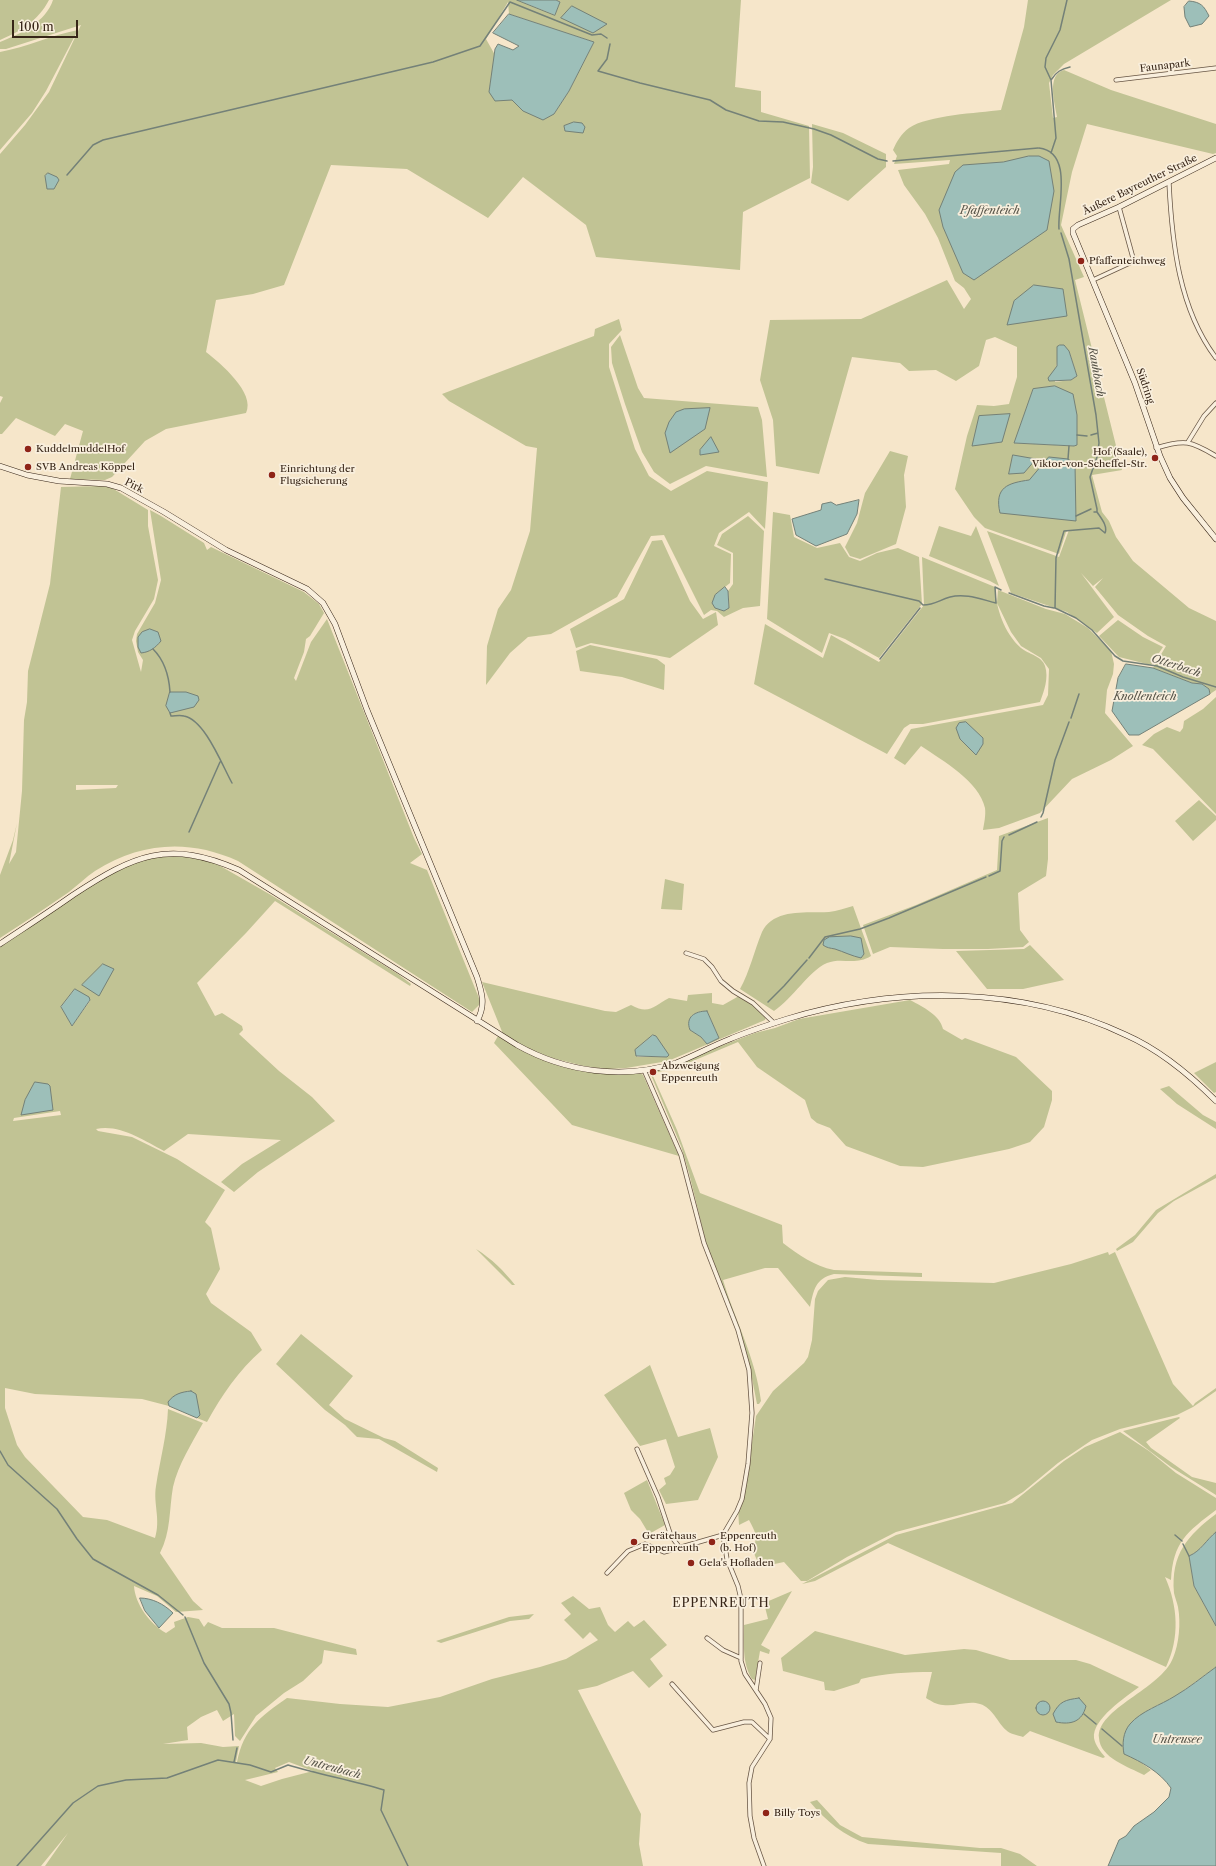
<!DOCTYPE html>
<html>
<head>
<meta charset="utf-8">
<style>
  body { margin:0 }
  #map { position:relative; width:1216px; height:1866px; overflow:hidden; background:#f6e6ca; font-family:"Libre Caslon Text",serif }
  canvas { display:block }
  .scale { position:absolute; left:12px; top:20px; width:66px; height:18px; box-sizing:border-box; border:2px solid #372517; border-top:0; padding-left:5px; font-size:12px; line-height:14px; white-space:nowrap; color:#372517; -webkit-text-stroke:3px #f9efdd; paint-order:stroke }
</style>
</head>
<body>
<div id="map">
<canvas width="1216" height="1866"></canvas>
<div class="scale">100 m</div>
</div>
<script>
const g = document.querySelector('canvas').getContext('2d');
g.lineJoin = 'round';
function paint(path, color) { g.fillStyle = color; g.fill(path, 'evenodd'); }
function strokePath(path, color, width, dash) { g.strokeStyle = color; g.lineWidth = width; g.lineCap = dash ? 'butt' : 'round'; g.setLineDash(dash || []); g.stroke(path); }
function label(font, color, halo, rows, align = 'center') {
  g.font = font + ' "Libre Caslon Text",serif'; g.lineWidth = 3.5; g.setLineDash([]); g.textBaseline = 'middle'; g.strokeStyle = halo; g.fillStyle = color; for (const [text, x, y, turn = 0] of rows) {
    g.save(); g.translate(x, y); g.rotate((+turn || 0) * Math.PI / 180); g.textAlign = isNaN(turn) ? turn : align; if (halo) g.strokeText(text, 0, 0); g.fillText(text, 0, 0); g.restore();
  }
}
paint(new Path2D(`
  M0 0H49C38 21 21 31 0 40Z
  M53 0H517L555 15 560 2 556 0H741L735 87 761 91V112L809 126 810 178 743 212 740 270 596 257 586 225 523 177 488 218 407 169 331 165 284 285 253 294 216 300 206 352C220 363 256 393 246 413L166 429 145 441 112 477 105 480 70 479 83 431 65 424 55 436 16 418 2 434H0V403L3 397 0 396V154L25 125 49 92 81 25 6 49H0V42C20 34 46 22 53 0ZM508 2 509 14 594 42 569 91 554 114 523 111 512 100 489 92 495 55 486 39Z
  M1028 0H1171L1064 64 1053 75 1049 83 1053 118 1057 117C1055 103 1046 75 1064 70L1111 90 1216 124V153L1213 154 1087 124 1072 172 1061 225 1084 277 1075 280 1122 470 1092 475 1102 512 1109 521 1116 537 1133 561 1189 608 1216 621V690L1210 694 1209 689 1202 684 1192 683 1153 668 1166 646 1148 636 1118 615 1095 587 1103 578 1093 586 1081 573 1114 617 1097 633 1067 612 1011 593 987 531 1059 557 1069 530 1066 532 1059 554 985 528 974 517 955 489 967 436 977 405 994 406 1009 404 1017 377V347L995 337 986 340 979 366 956 381 936 370 909 371 900 363 852 357 819 474 776 466 773 420 760 380 770 320 861 319 947 280 964 309 971 299 964 288 955 281 938 238 925 214 904 185 898 170 949 164 950 160 894 164 897 156 893 150C897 141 901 134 909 128 928 115 978 113 1001 110L1024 27ZM1069 351 1077 376 1071 380 1055 382C1055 373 1057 367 1057 359ZM1033 389 1077 415V445L1074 446 1015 443Z
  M78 30 46 91 32 113 0 150V52C27 47 52 35 78 30Z
  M812 124 843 133 886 154V167L848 201 811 183 813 167Z
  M619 319 622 330 609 344V367L635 449 649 476 671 491 707 471 768 482 765 529 749 512 719 533 714 546 731 554 730 583 715 595 729 608 728 591 733 584V553L717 545 722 534 748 516 764 531 760 606 743 608 724 617 717 611 711 610 704 615 664 535 651 536 617 597 551 634 528 637 510 653 486 685 487 646 498 609 511 590 530 531 537 448 526 446 449 401 442 394 594 336 595 329Z
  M620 335 638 388 644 398 758 407 762 420 767 477 706 466 670 484 654 472 642 452 625 404 612 363 611 347Z
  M890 451 908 456 904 475 906 507 896 544 860 559 850 556 845 547 857 523 865 493Z
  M103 486 112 488 148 510V526L158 580 154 599 135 631 132 640 141 672 143 660 138 652 136 641 137 634 155 603 161 580 150 510 161 516 204 543 207 550 211 547 304 592 319 604 324 613 310 636 306 639 304 652 294 678 296 681 311 642 327 619 414 838 422 854 410 863 427 870 481 1003 472 1012 238 861C189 839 141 842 95 871 86 877 78 885 69 892 46 908 23 923 0 938V875L13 840 17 823 9 864 16 852 22 791 24 720 27 702 28 671 50 584 61 487ZM118 785 116 788 76 790V785Z
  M773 512 790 515 794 537 817 548 840 543 849 557 860 561 877 553 898 548 919 557 922 604 879 658 845 639 829 633 822 653 767 619Z
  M939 526 971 536 976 526 999 586 990 581 929 556Z
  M662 540 690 601 703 619 716 612 718 625 670 658 591 643 576 648 570 629 624 599 652 541Z
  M922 557 995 587C996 608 1004 633 1021 648 1028 654 1042 656 1045 666 1049 678 1044 691 1040 702L923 724H910L904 728 887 754 754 684 765 624 823 658 831 635 879 662 924 605Z
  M998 590 1046 609 1065 614 1088 628 1111 651 1114 664 1113 674 1107 690 1105 713 1133 746 1111 760 1072 779 1040 813 999 828 983 830C984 824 986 815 985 808 979 781 943 761 921 746L905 765 894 758 911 729 1043 705 1048 695 1049 669 1041 658 1021 646 1011 632 997 603Z
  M1118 620 1143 637 1163 647 1151 665 1119 657 1099 636Z
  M590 645 657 659 665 665 664 690 622 677 580 671 576 651Z
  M1216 697V814L1153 749 1142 745 1154 734 1167 727 1180 732 1183 728 1184 721 1203 709Z
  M1199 800 1216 816V820L1193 841 1175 821Z
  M1048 818V859L1046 876 1018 893 1020 930 1029 942 1023 947 988 949H943L890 947 873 954 863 925 916 905 997 870 999 836Z
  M174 855 209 861 215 863 271 895 398 974 411 984 410 986 275 901 246 933 197 983 215 1016 222 1013 242 1026 243 1030 239 1034 279 1071 312 1097 335 1121 258 1172 234 1192 221 1182 242 1164 281 1140 188 1134 164 1151C143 1140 120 1124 96 1129L98 1131 132 1137 177 1159 225 1190 205 1222 211 1228 220 1269 206 1294 211 1303 251 1332 262 1350C238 1371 222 1395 207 1422L197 1418 200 1415 168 1402 169 1406 142 1399 35 1394 5 1388V1408L17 1445 25 1457 83 1517 107 1520 155 1538C161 1519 153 1504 156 1486 160 1460 167 1435 168 1409L203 1423C192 1443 178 1465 173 1487 169 1510 171 1532 160 1553L193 1601 203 1610 176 1612 157 1596 134 1586C135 1604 150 1624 166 1633L175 1627 174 1622 188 1617 199 1619 204 1627 208 1622 222 1628H274L356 1649 357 1655 324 1650 322 1663 303 1681 284 1693 256 1716 240 1741 235 1736 234 1714 223 1721 217 1710 201 1717 187 1727 188 1740 163 1744 201 1743 223 1747 239 1746 236 1762H237C244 1728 260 1717 287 1698L340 1704 388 1707 440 1697 492 1679 540 1667 566 1659 598 1640 590 1632 583 1639 564 1620 571 1614 561 1603 573 1596 589 1609 600 1607 608 1625 615 1632 628 1621 634 1627 644 1620 667 1645 650 1659 663 1676 649 1688 633 1671 597 1686 578 1690 641 1814 639 1844 643 1866H45L68 1833 41 1866H0V947L107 875 144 859ZM75 989 90 1001 72 1026 61 1007ZM60 1111 61 1115 13 1121 14 1118ZM289 1762 313 1771 282 1779 261 1786 245 1780 278 1772 275 1768Z
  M665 879 684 884 682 910 661 909Z
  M853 906 871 956C855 966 842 957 827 963 810 970 792 999 774 1011L740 989C750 971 754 951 762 932 773 908 807 913 829 912 837 911 845 908 853 906Z
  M1030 945 1064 980 1023 989H987L956 951 1024 949Z
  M482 982 605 1011 616 1012 631 1005C649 1015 654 1006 669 998L687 1001 688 995 712 993V1003L723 1005 739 996 756 1007 766 1017 765 1020 668 1061 626 1068 607 1069 584 1066 552 1058 524 1047 503 1034ZM707 1011 719 1038 707 1044 701 1037 690 1030C687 1017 694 1011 707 1011ZM653 1035 656 1036 667 1057H637L639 1047Z
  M910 1000C923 1007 940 1015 943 1029L962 1040 965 1038 1016 1057 1052 1091V1100L1044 1127 1030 1142 1009 1149 923 1167 900 1166 846 1146 830 1128 817 1123 811 1118 805 1100 757 1067 738 1042 681 1066 655 1073 653 1076 677 1130 700 1193 782 1225 783 1243C799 1255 814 1266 834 1270L922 1273V1277L834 1274C815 1279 814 1289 810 1307L778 1268H765L723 1280C735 1320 756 1359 761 1401L759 1404H757L748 1358 739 1329 709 1255 689 1173 681 1146 651 1075 658 1070 755 1033 775 1028 799 1019Z
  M498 1036C545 1066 583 1077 640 1073L643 1075 679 1156 572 1125 494 1043Z
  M1216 1062V1092L1214 1093 1194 1073Z
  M1169 1086 1203 1115 1216 1122V1129L1177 1104 1160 1089Z
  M1216 1174V1178L1174 1201 1158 1213 1133 1242 1117 1251 1116 1249 1135 1235 1156 1210Z
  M476 1249C492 1259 504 1271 515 1285H512Z
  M1108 1252 1109 1255 1115 1252 1173 1384 1193 1406 1195 1403 1216 1388V1391L1193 1407 1177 1415 1120 1429 1092 1440 1058 1463 1023 1492 1005 1503 896 1532 847 1557 807 1581H801L784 1562 760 1567 752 1549C759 1538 755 1531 749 1520L739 1525 738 1508 746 1483 756 1416 773 1391 804 1363 808 1357 812 1340 815 1299 818 1291 828 1280 845 1277 878 1280 994 1283 1071 1264Z
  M301 1334 353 1376 329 1405 345 1419 384 1438 395 1441 438 1468 437 1472 379 1439 357 1437 345 1425 325 1410 276 1364Z
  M650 1365 678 1437 710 1428 718 1457 698 1500 666 1504 659 1490 666 1484 664 1478 670 1475 675 1467 666 1439 640 1446 604 1395Z
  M1179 1417 1180 1418 1146 1442 1151 1448 1192 1477 1216 1483V1495L1171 1467 1123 1431Z
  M1120 1432 1149 1451 1176 1473 1216 1498V1510C1187 1532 1173 1542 1171 1580L1165 1577C1178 1606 1180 1638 1166 1667L888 1543 815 1581 802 1584 896 1535 1012 1503 1064 1461 1085 1447Z
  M647 1480 665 1525 649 1534 640 1519 631 1510 624 1493Z
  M1216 1514V1532C1206 1540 1201 1551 1189 1556L1194 1586 1216 1626V1667L1175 1697 1148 1710 1124 1753 1139 1761 1151 1770 1144 1775C1129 1767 1100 1758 1099 1738 1096 1709 1161 1689 1173 1658 1179 1644 1181 1623 1178 1607 1177 1602 1175 1598 1174 1593 1171 1554 1187 1536 1216 1514Z
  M792 1591 761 1645 770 1650 769 1654 760 1651 755 1680 752 1679C742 1663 744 1643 744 1625L768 1619 764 1603Z
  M534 1614 529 1619 510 1621 441 1643 436 1641 509 1617Z
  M815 1631 905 1655 964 1649 976 1650 1010 1660H1076L1090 1664 1139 1687C1126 1697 1092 1719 1094 1738 1095 1745 1101 1752 1105 1757L1103 1758 1030 1731 1023 1737C1018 1735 1009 1734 1006 1730 997 1722 993 1708 980 1704 968 1700 955 1707 943 1705 937 1705 931 1701 926 1698L932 1672C908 1672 885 1673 861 1679L859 1683 834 1691 825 1690 824 1682 783 1671 781 1658Z
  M817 1800 840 1825 862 1837 980 1848H1001L1020 1854 1037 1866H1001V1853L868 1844C844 1836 826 1821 810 1802Z`), '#c1c394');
const water = new Path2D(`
  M517 0H556L560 2 555 15Z
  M1189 1C1201 2 1204 6 1209 16L1202 24 1190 27 1185 17 1184 7Z
  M572 6 607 24 593 33 561 18Z
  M509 14 594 42 569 91 554 114 543 120 523 111 512 100 495 101 489 92 495 49 498 44 513 50 519 46 493 33Z
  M574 122 582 123 585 127 583 133 565 131 564 126Z
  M1029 156H1039L1049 161 1054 191 1047 230 974 280 963 273 943 227 939 210 955 172 963 165 1003 162Z
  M48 173 57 177 59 180 54 189H47L45 176Z
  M1034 285 1063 289 1067 316 1007 325 1014 301Z
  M1060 345H1064L1069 351 1077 376 1071 380 1049 381 1048 378 1057 366V347Z
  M1055 386 1073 394 1077 415V445L1074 446 1014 443 1033 389Z
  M710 408 705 429 670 453 665 433 669 422 676 412 684 409Z
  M1010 414 1002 442 972 446 979 416Z
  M711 437 719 452 700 455V450Z
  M1013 455 1036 459 1024 473 1009 474Z
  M1049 457 1068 459 1075 464 1076 521 1000 513C994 487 1008 483 1029 480Z
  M859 500 857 514 847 534 816 546 796 535 792 519 821 510 822 504 831 502 836 505Z
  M725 587 728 591 729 608 724 611 715 608 712 603 715 595Z
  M150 629 158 632 161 641C155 648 150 652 141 653L138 647V637L142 632Z
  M1126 664 1153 668 1192 683 1202 684 1209 689 1210 694 1139 735H1129L1112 711 1118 678Z
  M170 692H186L198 696 199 700 194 707 170 713 166 706Z
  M966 722 983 738V744L976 755 960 739 956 728 959 723Z
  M851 936 861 938 864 954 861 958C852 956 844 952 835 949 830 948 827 948 823 945L824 940 829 937Z
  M103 964 114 969 99 996 82 985Z
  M75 989 89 997 90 1000 72 1026 61 1007Z
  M707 1011 719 1038 707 1044 701 1037 690 1030C685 1017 695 1011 707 1011Z
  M653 1035 656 1036 669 1055 667 1057 636 1056 635 1050Z
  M35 1082 48 1084 50 1086 53 1110 21 1115 25 1100Z
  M191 1391 196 1394 200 1415 197 1418 169 1406 168 1402C174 1394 181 1392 191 1391Z
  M1216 1532V1626L1194 1586 1189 1556C1201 1551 1206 1540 1216 1532Z
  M140 1598C152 1598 164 1604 173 1613L159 1628 145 1611Z
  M1216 1667V1866H1108L1119 1840 1126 1836 1134 1826 1154 1812 1169 1797 1171 1788C1160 1772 1142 1762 1124 1754 1122 1744 1123 1732 1130 1724 1141 1711 1161 1705 1175 1696 1189 1688 1202 1677 1216 1667Z
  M1079 1698 1086 1706C1082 1722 1071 1725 1056 1722L1053 1714C1060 1701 1065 1700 1079 1698Z
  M1036 1708a7 7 0 1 1 14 0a7 7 0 1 1-14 0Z`);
paint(water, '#9dbfb9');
strokePath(water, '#748178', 1);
strokePath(new Path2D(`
  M610 44 607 59 598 71 640 83 710 100 726 110 759 121 783 122 814 129 831 135 878 159 887 161
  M1051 80C1056 72 1061 69 1070 67
  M1039 148C1074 152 1057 207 1059 229
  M1051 153 1056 138 1051 80 1045 67 1046 58 1060 30 1067 0
  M893 161 1038 148
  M67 175 93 145 103 140 433 62 480 46 510 2 592 35 601 34 607 38
  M1061 233 1069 259 1096 415 1099 443 1097 457 1090 477 1097 509V512H1094
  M1077 435 1087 436
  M1091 435 1098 433
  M1068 459 1069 446
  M1097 512C1101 518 1108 526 1105 533L1099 528 1064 531 1056 558 1055 608 1076 618 1092 630 1115 656 1123 661 1157 666 1183 677 1216 687
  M1076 516 1091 509
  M825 579 919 601 923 605C935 605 939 600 950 597 965 593 980 599 996 603L995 587 1001 590
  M1009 593 1044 606 1054 608
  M153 649C164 660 169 676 170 692
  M880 659 920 608
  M170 713 171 716C175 716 180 715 184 716 205 720 222 765 232 783
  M1071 718 1079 694
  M1041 817 1043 813 1055 760 1069 722
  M189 832 220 762
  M1009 835 1037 822
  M989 876 1000 871 1002 841 1004 837
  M809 958 825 937 860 929 889 918 986 877
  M768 1002 784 986 807 960
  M0 1451 8 1465 57 1509 77 1539 93 1559 158 1595 183 1615
  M1175 1535 1182 1541
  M1183 1544 1189 1556
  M185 1617 204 1663 229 1704 231 1713 233 1740
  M1084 1714 1096 1724
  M1102 1729 1122 1746
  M234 1762 237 1748
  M17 1866 73 1803 98 1786 126 1780 167 1778 218 1760 250 1765 271 1772 288 1765C321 1775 352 1780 384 1790L381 1810 408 1866`), '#748178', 1.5);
const street = new Path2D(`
  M1116 80 1216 68
  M1169 183C1172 243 1179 309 1216 358
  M1093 280 1132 262 1133 258 1119 207
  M1188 442 1204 416 1216 403
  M1156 448C1185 439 1191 441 1216 456
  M686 953 704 959 712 967 721 981 733 991 753 1003 774 1023
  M644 1070 681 1155 704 1243 738 1330 749 1370 752 1413 748 1464 742 1499 737 1511 723 1535 727 1559 738 1586 741 1599V1661L745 1674 765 1704 771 1718 770 1739 752 1767 749 1783 750 1816 754 1838 764 1866
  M637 1449 658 1497 671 1536 680 1548
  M607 1573 628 1551 645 1544 664 1552 723 1535
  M707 1638 723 1650 741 1658
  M672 1684 713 1730 744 1722H752L770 1739
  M756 1690 760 1663`);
const secondary = new Path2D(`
  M1216 158 1119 207 1078 225 1073 229V233L1135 383 1160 456 1170 478 1183 498 1216 539
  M0 466 27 475 59 481 107 484 121 488 164 512 226 550 307 589 323 603 335 624 367 710 477 977C482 993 486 1005 477 1021
  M0 944C24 928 49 912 73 895 134 855 168 839 239 870L517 1045C565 1072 623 1080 676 1063 694 1056 712 1046 730 1039 749 1031 768 1025 787 1019 897 986 1021 985 1126 1035 1160 1050 1190 1075 1216 1101`);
strokePath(street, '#675544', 5);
strokePath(secondary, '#372517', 6);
strokePath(street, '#f9efdd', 3.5);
strokePath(secondary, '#f9efdd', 5);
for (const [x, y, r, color] of [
  [1081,261,4,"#8f2418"],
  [28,449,4,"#8f2418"],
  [1155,458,4,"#8f2418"],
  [28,467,4,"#8f2418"],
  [272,475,4,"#8f2418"],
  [653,1072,4,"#8f2418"],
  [634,1542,4,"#8f2418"],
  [712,1542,4,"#8f2418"],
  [691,1563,4,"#8f2418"],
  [766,1813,4,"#8f2418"]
]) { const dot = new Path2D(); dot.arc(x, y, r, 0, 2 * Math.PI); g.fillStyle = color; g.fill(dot); strokePath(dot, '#f9efdd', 1.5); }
label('10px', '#372517', '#f9efdd', [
  ["Faunapark",1165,66,-7],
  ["Äußere Bayreuther Straße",1140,185,-26],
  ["Südring",1145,386,71],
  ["Pirk",134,486,27]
]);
label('10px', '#372517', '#f9efdd', [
  ["Pfaffenteichweg",1089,261],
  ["KuddelmuddelHof",36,449],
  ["Hof (Saale),",1147,452,"right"],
  ["Viktor-von-Scheffel-Str.",1147,464,"right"],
  ["SVB Andreas Köppel",36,467],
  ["Einrichtung der",280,469],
  ["Flugsicherung",280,481],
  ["Abzweigung",661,1066],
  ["Eppenreuth",661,1078],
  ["Gerätehaus",642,1536],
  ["Eppenreuth",642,1548],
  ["Eppenreuth",720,1536],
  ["(b. Hof)",720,1548],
  ["Gela's Hofladen",699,1563],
  ["Billy Toys",774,1813]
], 'left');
label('italic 11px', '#565348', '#f9efdd', [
  ["Pfaffenteich",990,211],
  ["Rauhbach",1096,372,80],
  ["Otterbach",1176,666,18],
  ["Knollenteich",1145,697],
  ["Untreusee",1177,1740],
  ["Untreubach",332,1768,15]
]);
g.letterSpacing = '1px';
label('12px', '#372517', '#f9efdd', [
  ["EPPENREUTH",721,1604]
]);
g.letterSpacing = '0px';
</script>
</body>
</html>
